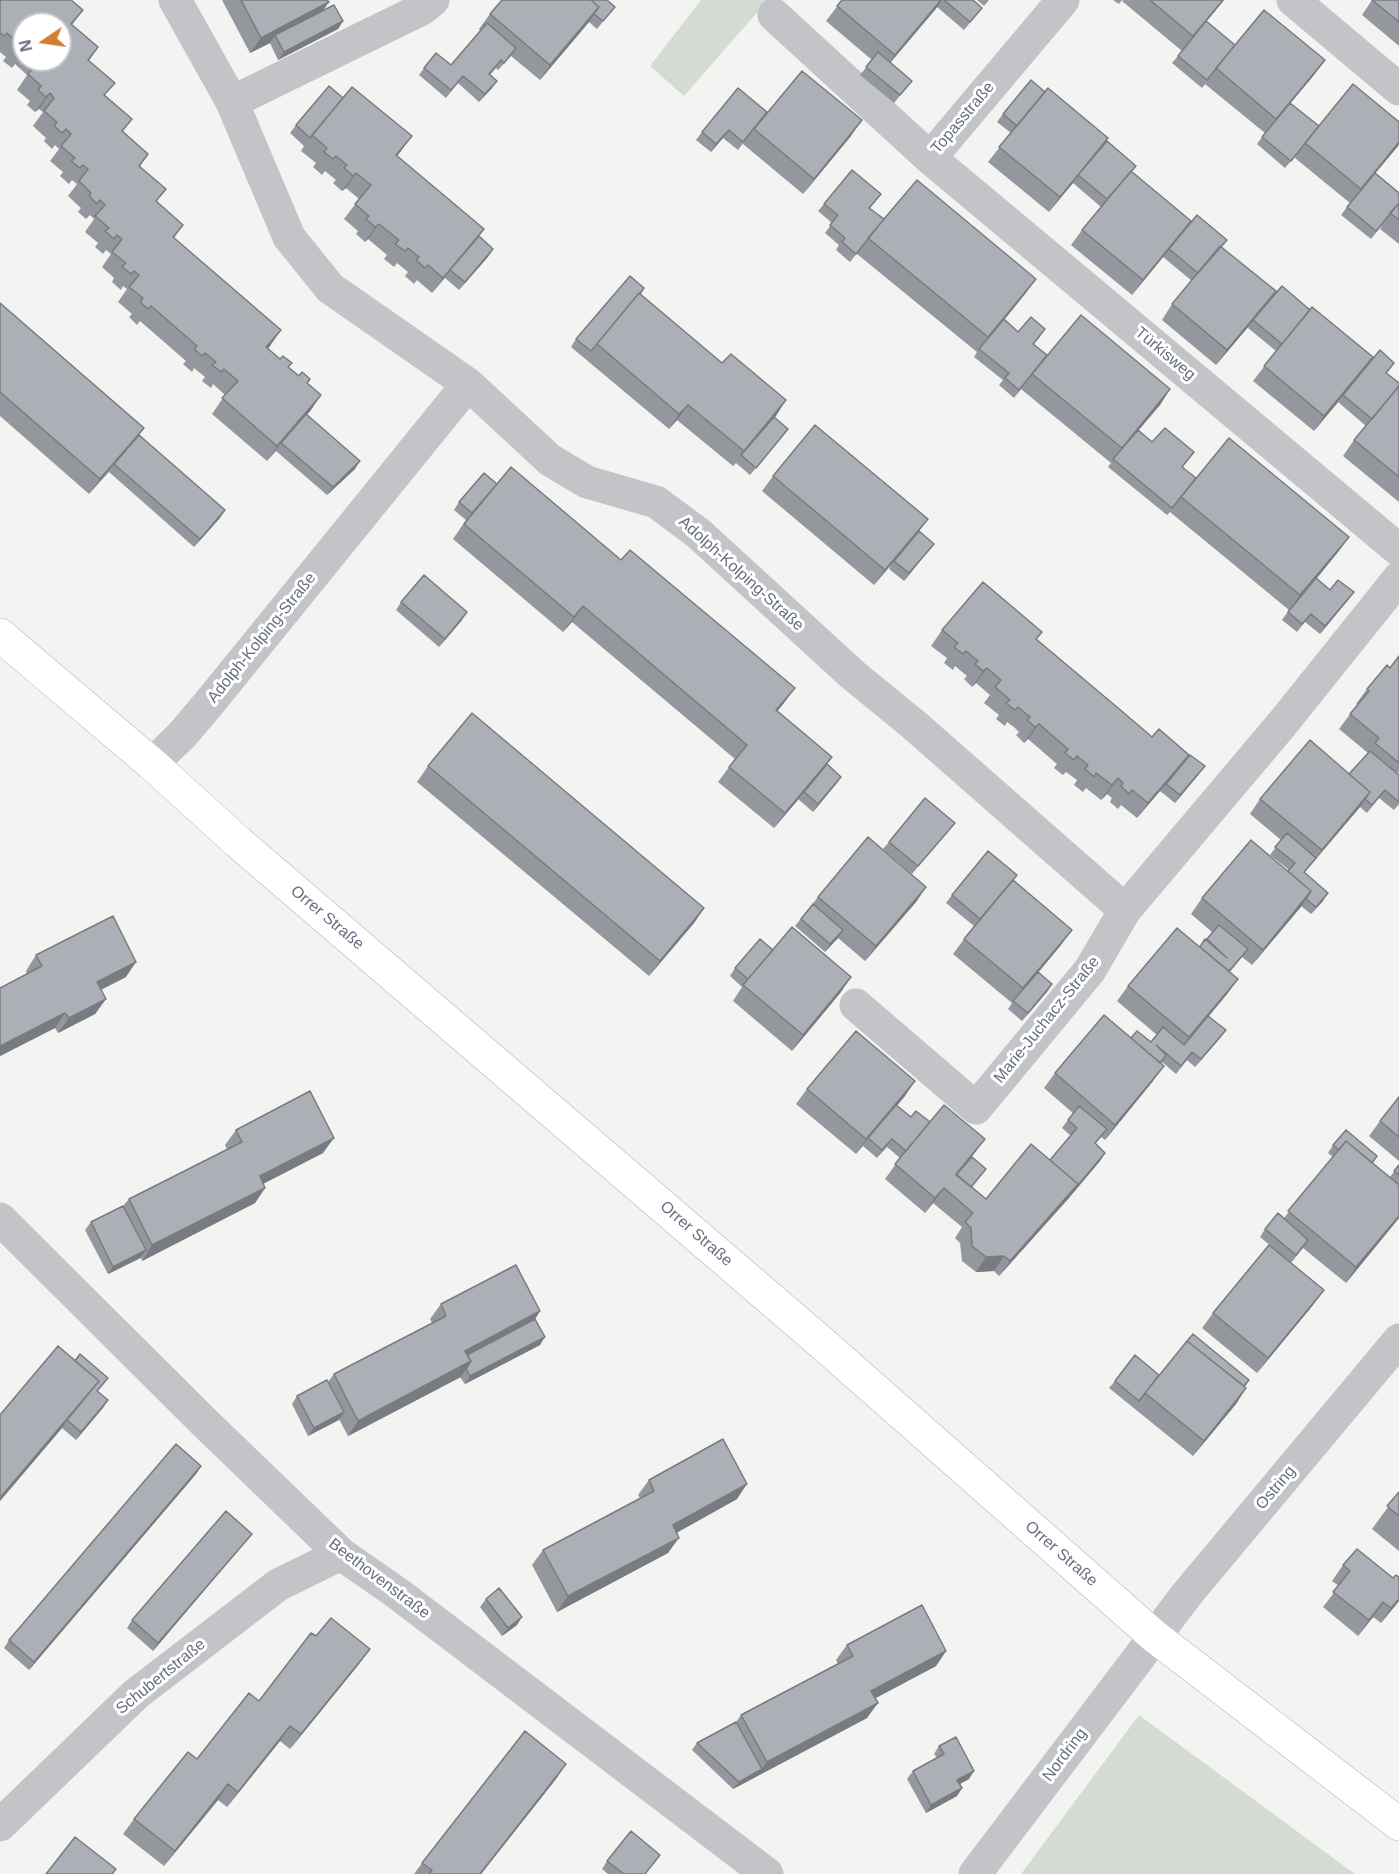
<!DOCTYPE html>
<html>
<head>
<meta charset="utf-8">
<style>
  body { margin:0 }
  #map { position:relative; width:1399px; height:1874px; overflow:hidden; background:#f3f4f1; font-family:Helvetica,sans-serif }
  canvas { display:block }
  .north { position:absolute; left:12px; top:12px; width:60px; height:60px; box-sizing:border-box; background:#fff; border:2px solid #c2c5cc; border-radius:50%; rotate:257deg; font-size:16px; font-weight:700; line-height:24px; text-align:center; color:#666e7f }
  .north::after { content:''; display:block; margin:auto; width:21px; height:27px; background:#d27e33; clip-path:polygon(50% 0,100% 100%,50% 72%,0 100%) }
</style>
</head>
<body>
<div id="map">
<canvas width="1399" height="1874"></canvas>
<div class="north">N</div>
</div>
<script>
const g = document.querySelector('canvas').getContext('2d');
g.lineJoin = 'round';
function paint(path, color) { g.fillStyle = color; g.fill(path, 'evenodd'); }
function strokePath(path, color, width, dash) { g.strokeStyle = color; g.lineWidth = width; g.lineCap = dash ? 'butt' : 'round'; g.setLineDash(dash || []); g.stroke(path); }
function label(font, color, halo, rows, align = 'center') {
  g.font = font + ' Helvetica,sans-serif'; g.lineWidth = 6; g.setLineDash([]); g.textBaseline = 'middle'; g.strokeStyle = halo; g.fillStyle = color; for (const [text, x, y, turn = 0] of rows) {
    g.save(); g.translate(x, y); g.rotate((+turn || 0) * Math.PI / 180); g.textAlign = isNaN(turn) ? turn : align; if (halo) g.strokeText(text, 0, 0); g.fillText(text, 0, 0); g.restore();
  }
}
paint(new Path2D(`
  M701 0H768L684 96 650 66Z
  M1139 1715 1355 1874H1021Z`), '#d4dbd2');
const secondary = new Path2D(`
  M0 635 152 764 238 842 823 1344 1154 1636 1399 1824`);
strokePath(secondary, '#b4b7bc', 34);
strokePath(new Path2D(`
  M175 0 232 102 289 237 330 288 468 384 550 460 587 482 656 502 698 533 853 675 913 724 1125 910
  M1293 0 1399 89
  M774 15 930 158 1399 550
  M232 102 422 9 433 0
  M930 158 1063 0
  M152 764 182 735 210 702 468 384
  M856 1005 976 1108 1090 970 1125 910 1282 724 1399 578
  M0 1219 205 1423 341 1554 397 1593 767 1874
  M0 1825 136 1694 278 1585 341 1554
  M975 1874 1187 1594 1399 1340`), '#c2c4c8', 33);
strokePath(secondary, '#fff', 33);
paint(new Path2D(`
  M0 0 83 10 72 25 98 47 89 61 106 96 132 119 123 131 148 154 140 166 157 202 183 225 174 238 270 346 268 349 321 395 307 415 355 469 327 495 276 451 277 450 267 461 212 414 225 395 213 384 211 388 202 381 205 377 194 368 192 372 183 364 186 361 140 321 137 325 129 317 132 314 118 302 127 289 123 286 121 290 112 282 114 278 102 267 111 254 106 250 103 254 95 247 98 243 85 232 94 219 90 215 86 219 78 212 81 208 68 196 77 184 72 180 69 184 60 176 63 172 50 161 59 149 55 145 52 149 44 141 46 138 33 126 43 112 39 109 35 112 27 105 30 101 17 90 27 75 15 64 12 68 3 61 6 57 0 52ZM24 24 60 60H24Z
  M222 0H327L323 11 343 21 338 29 278 60 270 43 250 53Z
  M842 0H973L982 8 964 30 937 7 890 63 912 81 894 103 860 75 872 60 826 21Z
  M977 0H989L984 6Z
  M1113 0H1122L1119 4Z
  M1123 0H1224L1206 22 1235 45 1314 75 1290 103 1319 126 1399 122V145L1375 173 1399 193V244L1380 229 1383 224 1371 239 1341 215 1350 203 1295 158 1297 154 1285 168 1257 144 1265 133 1205 84 1206 83 1202 88 1172 63 1182 51 1122 1Z
  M1372 0H1399V46L1362 15Z
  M615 7 597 29 589 22 540 80 511 56 498 70 496 68 490 75 492 88 479 102 458 83 446 98 419 75 424 68 451 65 481 31 479 29 490 14Z
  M1045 92 1108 138 1099 150 1132 172 1183 232 1222 247 1269 302 1366 367 1387 373 1399 383V502L1343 456 1354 440 1366 426 1338 402 1341 399 1314 431 1253 381 1276 351 1248 328 1249 326 1216 365 1162 320 1172 304 1192 281 1163 257 1164 256 1132 295 1071 245 1082 230 1101 207 1073 183 1074 182 1049 212 988 162 1011 133 997 122 1003 114Z
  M767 112 851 136 803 194 743 144 745 141 738 150 723 138 711 152 696 140 702 132Z
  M296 125 401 151 397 156 479 236 493 249 459 290 445 278 432 293 417 280 414 284 405 276 408 272 397 263 394 267 384 259 387 255 368 239 365 242 356 234 358 231 344 219 359 199 346 188 342 191 333 183 336 180 325 171 322 175 313 167 316 163 301 151 304 146 290 133Z
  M876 201 870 208 884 219 1036 279 1025 294 1004 320 1018 332 1040 337 1034 344 1047 355 1170 389 1160 405 1138 430 1196 478 1349 537 1338 552 1317 578 1330 590 1348 600 1320 634 1305 622 1297 632 1282 620 1289 610 1170 512 1167 515 1108 467 1111 463 1021 389 1023 387 1014 398 999 385 1003 380 974 357 977 352 857 254 858 252 850 262 836 250 839 245 825 233 832 223 818 211 824 204Z
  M640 294 774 417 783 436 750 475 736 463 733 466 677 420 669 429 571 347 576 339Z
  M0 303 139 435 220 518 194 547 109 472 89 494 0 416Z
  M773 476 918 533 928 551 904 581 889 569 891 565 874 585 762 491Z
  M497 484 784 703 777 711 832 757 827 764 836 784 813 812 798 799H799L774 828 718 782 735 759 572 622 563 632 453 539 466 520 454 510 459 502Z
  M401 602 462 620 439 647 396 610Z
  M942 630 1042 632 1036 640 1181 766 1199 774 1175 803 1160 791 1163 787 1137 818 1121 805 1118 809 1110 802 1112 798 1107 794 1101 800 1086 788 1083 792 1074 785 1077 780 1066 772 1063 775 1054 768 1057 764 1028 739 1024 743 1016 735 1019 732 1014 727 1007 722 1005 726 996 719 999 715 984 703 990 695 976 683 972 687 964 679 967 676 955 666 953 670 944 663 947 658 931 646Z
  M1399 656V772L1397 773 1399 775V804L1394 810 1379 798 1367 813 1360 807 1304 873 1323 901 1311 914 1301 906 1252 965 1242 957 1230 972 1238 979 1227 994 1209 1016 1220 1038 1195 1067 1187 1060 1176 1074 1162 1062 1153 1081 1105 1140 1101 1137 1095 1144 1105 1153 1100 1161 1068 1199 999 1276 994 1271 976 1272 962 1261 960 1243 955 1238 962 1227 933 1203 925 1213 885 1179 900 1158 887 1147 877 1158 863 1146 856 1154 796 1104 807 1089 905 1096 897 1105 911 1117 972 1157 980 1177 972 1187 986 1199 1050 1160 1071 1136 1062 1128 1073 1113 1044 1088 1055 1073 1131 1038 1151 1042 1157 1035 1117 1001 1128 986 1200 947 1212 932 1191 914 1202 898 1289 870 1270 855 1281 840 1250 814 1260 799 1349 774 1368 753 1339 729 1357 705 1356 704 1367 689 1390 668Z
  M428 766 704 908 694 923 649 976 417 782Z
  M949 830 912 874 883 849 889 842Z
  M1017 875 1013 881 1061 945 1038 973 1052 984 1022 1021 1008 1009 1012 1003 953 954 974 926 946 903 952 895Z
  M926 887 916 902 865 961 838 938 825 952 795 926 818 897Z
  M773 950 841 992 792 1051 733 1001 742 987 730 976 735 968Z
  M36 955 126 977 101 990 106 999 95 1014 58 1033 55 1028 0 1056V988L27 974 26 971Z
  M1399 1097V1161L1369 1136 1380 1121Z
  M236 1130 323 1153 263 1184 265 1188 255 1203 142 1261 141 1258 108 1274 85 1230 91 1222 123 1206 129 1199 227 1149 225 1145Z
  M1333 1145 1377 1156 1372 1163 1390 1177 1399 1165V1218L1346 1283 1303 1248 1291 1263 1260 1237 1265 1229 1284 1218 1333 1157 1328 1153Z
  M1324 1290 1313 1305 1257 1373 1202 1328 1213 1313Z
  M441 1304 540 1311 535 1319 540 1345 465 1384 460 1377 348 1436 339 1419 308 1436 292 1404 297 1396 328 1382 334 1374 432 1323 430 1319Z
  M1159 1375 1249 1380 1245 1387 1246 1388 1236 1404 1193 1456 1109 1388 1115 1381Z
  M102 1385 97 1392 108 1400 76 1440 62 1428 0 1501V1415Z
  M201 1466 196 1474 29 1670 4 1648 9 1640Z
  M649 1480 737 1499 676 1533 668 1553 557 1612 532 1565 543 1550 640 1498 638 1495Z
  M1399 1492V1551L1372 1529Z
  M246 1541 153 1651 127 1628 132 1620Z
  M1343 1565 1399 1601 1381 1623 1373 1617 1358 1636 1323 1607 1339 1586 1332 1581Z
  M486 1599 517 1625 502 1636 480 1607Z
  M847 1645 946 1651 936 1666 875 1698 867 1718 733 1789 692 1750 697 1743 736 1722 741 1715 838 1664 836 1660Z
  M359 1664 290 1749 280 1741 227 1807 218 1800 164 1866 123 1834 134 1819 259 1701Z
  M939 1746 969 1779 960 1784 962 1788 957 1796 926 1813 907 1779 913 1771 937 1758 934 1754Z
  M556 1779 481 1874H414L422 1863Z
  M660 1855 645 1874H608L602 1869 607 1861Z`), '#94979d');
paint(new Path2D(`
  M941 0H942L935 10 884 70 895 55Z
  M1223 0H1224L1182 51 1193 36Z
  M329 2 318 18 275 35 270 43 250 53 261 38Z
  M599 7 589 22 540 80 550 65Z
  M343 21 338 29 278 60 284 52Z
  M1325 60 1314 75 1265 134 1276 119Z
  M497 81 492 88 479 102 485 94Z
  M50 93 39 109 35 112 46 97Z
  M862 120 851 136 803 194 814 179Z
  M729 130 723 138 711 152 716 144Z
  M412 136 401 151 385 170 396 155Z
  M1108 138 1097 153 1049 212 1060 197Z
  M1399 142 1398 146 1350 204 1361 189Z
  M356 173 346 188 342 191 353 176Z
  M1191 221 1180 236 1132 295 1143 280Z
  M379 224 368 239 365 242 375 227Z
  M484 229 473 244 450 270 432 293 443 278Z
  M493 249 488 257 459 290 465 282Z
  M1036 279 1025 294 977 353 988 337Z
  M1276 291 1265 307 1216 365 1227 350Z
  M281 330 270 346 256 363 266 347Z
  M1373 357 1362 372 1314 431 1324 416Z
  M1170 389 1160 405 1111 463 1122 448Z
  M321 395 311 410 282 444 281 443 267 461 277 446Z
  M786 400 776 416 742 456 741 455 733 466 744 451Z
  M688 405 677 420 669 429 679 414Z
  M144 428 133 443 114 464 89 494 100 479Z
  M360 461 355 469 327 495 333 487Z
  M225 510 220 518 194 547 200 539Z
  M928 519 917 534 874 585 885 570Z
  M1349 537 1338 552 1290 611 1300 595Z
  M934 544 928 551 904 581 909 573Z
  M1354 592 1348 600 1320 634 1325 626Z
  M583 606 572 622 563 632 574 617Z
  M467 612 462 620 439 647 445 639Z
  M987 668 976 683 972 687 983 671Z
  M795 688 784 703 765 726 776 710Z
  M1039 724 1028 739 1024 743 1035 727Z
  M1189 755 1178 770 1137 818 1148 803Z
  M832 757 821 772 774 828 785 813Z
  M1205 766 1199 774 1175 803 1180 795Z
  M841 777 836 784 813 812 818 804Z
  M1118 778 1107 794 1101 800 1112 785Z
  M1370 792 1360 807 1298 880 1322 850Z
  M926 887 916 902 865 961 876 946Z
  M1311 891 1301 907 1252 965 1263 950Z
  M1328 893 1323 901 1311 914 1316 907Z
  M704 908 694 923 649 976 660 961Z
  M843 930 838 938 825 952 830 944Z
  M1072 930 1061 945 1012 1003 1023 988Z
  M136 962 126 977 86 997 97 982Z
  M851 977 841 992 792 1051 803 1035Z
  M1238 979 1227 994 1179 1052 1189 1037Z
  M1052 984 1047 992 1022 1021 1028 1013Z
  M106 999 95 1014 58 1033 69 1018Z
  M65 1013 55 1028 0 1056V1046Z
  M1226 1030 1220 1038 1195 1067 1201 1059Z
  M1164 1066 1153 1081 1105 1140 1115 1125Z
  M915 1081 905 1096 869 1139 868 1138 856 1154 866 1139Z
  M334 1138 323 1153 249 1191 260 1176Z
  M985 1139 974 1154 945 1189 956 1174Z
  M1105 1153 1100 1161 1068 1199 1073 1191Z
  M1078 1184 1068 1199 999 1276 1010 1261Z
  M265 1188 255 1203 142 1261 152 1245Z
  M944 1188 933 1203 925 1213 935 1198Z
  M1399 1216V1218L1346 1283 1356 1267Z
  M146 1250 140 1258 108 1274 113 1267Z
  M1004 1256 994 1271 976 1272 986 1257Z
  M1324 1290 1313 1305 1257 1373 1268 1358Z
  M540 1311 530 1327 460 1358 465 1351Z
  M545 1337 540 1345 465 1384 470 1376Z
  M471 1361 461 1377 348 1436 358 1421Z
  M99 1381 67 1420 62 1428 0 1501V1498Z
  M1246 1388 1236 1404 1193 1456 1204 1441Z
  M108 1400 103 1408 76 1440 81 1432Z
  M344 1412 339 1420 308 1436 314 1428Z
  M201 1466 196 1474 29 1670 34 1662Z
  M747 1484 737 1499 662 1541 673 1525Z
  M252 1534 246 1541 153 1651 158 1643Z
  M679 1538 668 1553 557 1612 568 1596Z
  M1399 1599V1601L1381 1623 1391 1608Z
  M1383 1602 1373 1617 1358 1636 1369 1620Z
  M522 1617 517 1625 502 1636 508 1628Z
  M370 1649 359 1664 290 1749 301 1734Z
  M946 1651 936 1666 861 1706 871 1691Z
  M878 1703 867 1718 733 1789 739 1782 761 1770 767 1762Z
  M290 1726 280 1741 227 1807 238 1792Z
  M566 1764 556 1779 481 1874H480Z
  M974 1771 969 1779 952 1788 957 1780Z
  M228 1784 218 1800 164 1866 175 1851Z
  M962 1788 957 1796 926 1813 931 1805Z`), '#787b7f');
const building = new Path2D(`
  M0 0H71L83 10 71 24 98 47 88 60 115 83 104 95 132 119 122 131 148 154 139 166 166 189 156 201 183 225 173 237 281 330 266 347 280 359 283 356 292 363 288 367 299 376 302 372 310 379 307 383 321 395 277 446 222 398 238 381 224 369 221 372 212 365 216 362 205 353 202 356 194 349 197 346 151 306 148 309 140 302 143 298 129 287 139 275 134 271 131 274 122 267 126 263 112 252 122 239 117 235 114 239 105 231 109 228 95 216 105 205 100 200 97 204 89 196 91 193 79 181 88 169 83 165 80 168 71 161 75 158 61 146 71 134 66 129 62 133 54 126 57 122 44 111 54 98 50 93 46 97 38 90 41 86 28 74 39 61 38 60H60V24H24V51L23 52 14 45 17 42 7 33 4 36 0 33Z
  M241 0H327L329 2 261 38Z
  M502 0H591L599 7 550 65 490 14Z
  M591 0H607L615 7 603 21 594 14 599 7Z
  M842 0H941L895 55 837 6Z
  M944 0H973L982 8 970 22Z
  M1150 0H1223L1193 36Z
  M1372 0H1399V22Z
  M334 5 343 21 284 52 275 35Z
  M1264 10 1325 60 1276 119 1216 68Z
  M1206 21 1235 45 1207 80 1178 56Z
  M487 23 516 48 504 63 501 60 489 74 497 81 485 94 463 76 451 90 424 68 436 53 451 65Z
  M878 52 912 81 900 95 866 67Z
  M802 71 862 120 814 179 754 129Z
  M1031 80 1045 92 1017 126 1003 114Z
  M1353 84 1399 122V142L1361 189 1305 143Z
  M329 86 343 98 310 138 296 125Z
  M352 87 412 136 396 155 484 229 443 278 428 265 425 268 416 260 419 257 408 248 405 251 395 244 399 240 379 224 375 227 366 219 369 216 355 204 371 185 356 173 353 176 344 168 347 165 336 156 333 159 324 152 327 148 312 135Z
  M738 88 767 112 743 142 729 130 716 144 702 132Z
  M1048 88 1108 138 1060 197 999 147Z
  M1290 103 1319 126 1291 161 1262 137Z
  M1107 141 1136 166 1107 199 1078 175Z
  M852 170 881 194 869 208 884 219 856 254 842 242 845 238 830 225 838 215 824 204Z
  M1131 171 1191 221 1143 280 1082 230Z
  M1375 173 1399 193V203L1376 231 1347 207Z
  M917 180 1036 279 988 337 868 238Z
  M1399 203V220L1390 213Z
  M1197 215 1227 240 1198 273 1169 249Z
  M479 236 493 249 465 282 450 270Z
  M1220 246 1276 291 1227 350 1172 304Z
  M630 276 644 288 640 294 639 293 591 351 576 339Z
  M1282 286 1310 310 1282 344 1253 320Z
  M639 293 722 363 731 354 786 400 744 451 688 405 679 414 597 344Z
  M0 303 144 428 100 479 0 392Z
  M1312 307 1373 357 1324 416 1264 366Z
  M1081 315 1170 389 1122 448 1032 374Z
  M1031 317 1045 329 1033 344 1047 355 1019 390 1005 378 1009 373 979 349 1004 319 1018 332Z
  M1380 350 1394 363 1386 373 1399 383V386L1372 419 1343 395Z
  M1399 386V477L1354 440Z
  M306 414 360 461 333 487 281 443Z
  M774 417 788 429 756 468 741 455Z
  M815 425 928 519 885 570 773 476Z
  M1165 428 1194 452 1182 467 1196 478 1172 508 1113 459 1138 430 1152 442Z
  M139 435 225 510 200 539 114 464Z
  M1229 438 1349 537 1300 595 1181 497Z
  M511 467 621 560 630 550 795 688 776 710 832 757 785 813 729 767 747 745 583 606 574 617 464 524Z
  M484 473 497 484 472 513 459 502Z
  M919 531 934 544 909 573 894 561Z
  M424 575 467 612 445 639 401 602Z
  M1316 578 1330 590 1338 580 1354 592 1325 626 1311 614 1302 624 1288 612Z
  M983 582 1042 632 1036 639 1124 713 1152 737 1159 729 1189 755 1148 803 1132 790 1129 794 1121 786 1123 783 1118 778 1112 785 1096 773 1094 777 1085 769 1088 765 1077 756 1074 760 1065 753 1068 749 1039 724 1035 727 1027 720 1030 717 1018 707 1015 710 1006 703 1010 700 995 687 1001 680 987 668 983 671 975 664 978 661 966 651 963 654 954 647 958 643 942 630Z
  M1399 656V763L1375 743 1379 738 1350 714 1369 691 1367 689 1387 665 1390 668Z
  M472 713 704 908 660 961 428 766Z
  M1310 740 1370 792 1322 850 1260 799Z
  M1370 751 1399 775V802L1385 790 1372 805 1365 799 1370 792 1349 774Z
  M1190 755 1205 766 1180 795 1166 784Z
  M827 764 841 777 818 804 804 792Z
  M925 798 955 823 918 866 889 842Z
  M1287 833 1316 858 1304 872 1328 893 1316 907 1306 899 1311 891 1288 871 1295 863 1275 847Z
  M868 837 926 887 876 946 818 897Z
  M1251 840 1311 891 1263 950 1202 898Z
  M988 851 1017 875 980 919 952 895Z
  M1013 880 1072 930 1023 988 964 939Z
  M813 904 843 930 830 944 801 919Z
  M113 916 136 962 97 982 106 999 69 1018 65 1013 0 1046V988L42 966 36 955Z
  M1219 925 1248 949 1229 971 1200 947 1205 939 1227 958 1207 939Z
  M792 927 851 977 803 1035 743 985Z
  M1177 928 1238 979 1189 1037 1128 986Z
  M760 939 773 950 748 979 735 968Z
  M1038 972 1052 984 1028 1013 1013 1001Z
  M1104 1015 1164 1066 1115 1125 1055 1073Z
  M1208 1016 1226 1030 1201 1059 1192 1052 1181 1066 1156 1045 1166 1055 1160 1063 1131 1038 1137 1031 1151 1042 1163 1027 1184 1045Z
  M856 1031 915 1081 866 1139 807 1089Z
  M310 1091 334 1138 260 1176 265 1188 152 1245 129 1199 242 1142 236 1130Z
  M1399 1097V1137L1380 1121Z
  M896 1105 911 1117 916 1111 930 1122 906 1151 892 1139 882 1150 868 1138Z
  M944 1105 985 1139 956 1174 986 1199 1031 1144 1078 1184 1010 1261 1004 1256 986 1257 972 1246 971 1228 965 1222 973 1213 944 1188 935 1198 895 1164Z
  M1079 1106 1107 1129 1095 1143 1105 1153 1073 1191 1078 1184 1050 1160 1077 1128 1068 1120Z
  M1346 1130 1377 1156 1372 1163 1346 1141 1339 1150 1333 1145Z
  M1346 1141 1399 1185V1216L1356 1267 1288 1211Z
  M972 1157 986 1169 971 1187 956 1175Z
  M1399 1165V1175L1394 1171Z
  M123 1206 146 1250 113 1267 91 1222Z
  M1278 1213 1308 1240 1296 1255 1265 1229Z
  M1269 1245 1324 1290 1268 1358 1213 1313Z
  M516 1265 540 1311 465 1351 471 1361 358 1421 334 1374 446 1316 441 1304Z
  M535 1319 545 1337 470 1376 466 1369 471 1361 467 1355Z
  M1193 1334 1249 1380 1244 1386 1187 1341Z
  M1187 1341 1246 1388 1204 1441 1145 1393Z
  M58 1346 99 1381 0 1498V1415Z
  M80 1354 108 1378 97 1391 108 1400 81 1432 67 1420 99 1381 75 1361Z
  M1135 1355 1159 1375 1139 1401 1115 1381Z
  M327 1380 344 1412 314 1428 297 1396Z
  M723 1439 747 1484 673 1525 679 1538 568 1596 543 1550 654 1491 649 1480Z
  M176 1444 201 1466 34 1662 9 1640Z
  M1399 1492V1516L1387 1506Z
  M226 1511 252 1534 158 1643 132 1620Z
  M1357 1549 1393 1578 1396 1575 1399 1577V1599L1391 1608 1383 1602 1369 1620 1333 1592 1350 1571 1343 1565Z
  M499 1588 522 1617 508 1628 486 1599Z
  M922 1605 946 1651 871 1691 878 1703 767 1762 741 1715 853 1656 847 1645Z
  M331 1618 370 1649 301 1734 290 1726 238 1792 228 1784 175 1851 134 1819 188 1752 197 1759 249 1693 259 1701 311 1633 316 1636Z
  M736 1722 762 1769 739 1782 697 1743Z
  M525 1731 566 1764 480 1874H429L432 1870 422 1863Z
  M956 1737 974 1771 957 1780 962 1788 931 1805 913 1771 944 1754 939 1746Z
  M631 1831 660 1855 645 1874H624L607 1861Z
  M75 1837 116 1869 112 1874H46Z`);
paint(building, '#acb0b6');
strokePath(building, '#787b7f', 1.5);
label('16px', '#666e7f', '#fff', [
  ["Topasstraße",963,118,-50],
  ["Türkisweg",1165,354,40],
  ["Adolph-Kolping-Straße",741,574,42],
  ["Adolph-Kolping-Straße",262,638,-51],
  ["Orrer Straße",327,918,40],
  ["Marie-Juchacz-Straße",1047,1020,-51],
  ["Orrer Straße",696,1234,41],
  ["Ostring",1276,1488,-50],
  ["Orrer Straße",1061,1554,41],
  ["Beethovenstraße",379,1579,37],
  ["Schubertstraße",161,1677,-39],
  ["Nordring",1065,1755,-53]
]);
</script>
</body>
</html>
